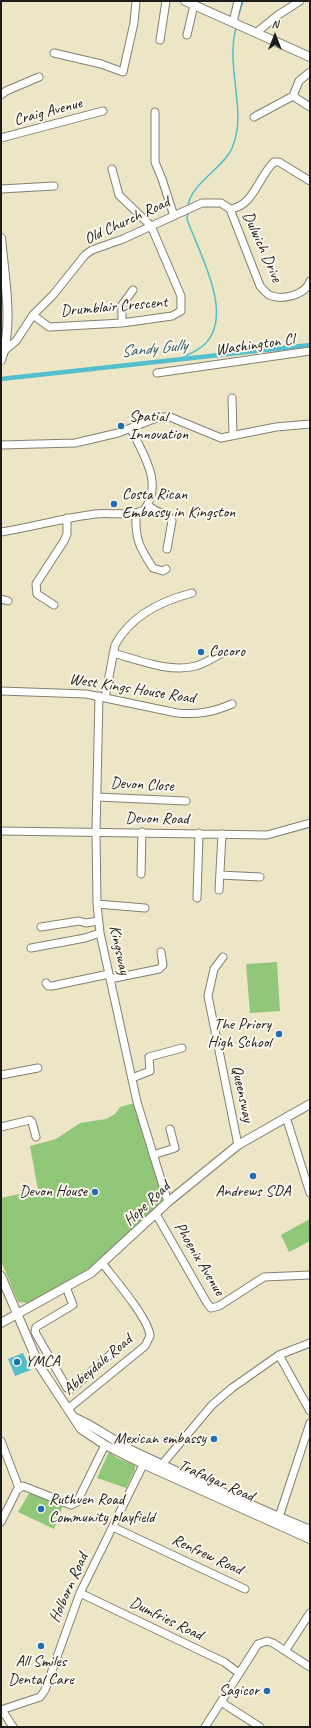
<!DOCTYPE html>
<html>
<head>
<meta charset="utf-8">
<style>
  body { margin:0 }
  #map { position:relative; width:311px; height:1728px; overflow:hidden; background:#ece5c6; font-family:Caveat,sans-serif }
  canvas { display:block }
  .frame { position:absolute; inset:0; border:2px solid #1c1c1c; pointer-events:none }
  .north { position:absolute; left:255px; top:16px; width:40px; height:40px; -webkit-text-stroke:3px #fbf7ec; paint-order:stroke; rotate:0deg; font-size:11px; font-weight:700; line-height:16px; text-align:center; color:#1c1c1c }
  .north::after { content:''; display:block; margin:auto; width:14px; height:18px; background:#1c1c1c; clip-path:polygon(50% 0,100% 100%,50% 72%,0 100%) }
</style>
</head>
<body>
<div id="map">
<canvas width="311" height="1728"></canvas>
<div class="frame"></div>
<div class="north">N</div>
</div>
<script>
const g = document.querySelector('canvas').getContext('2d');
g.lineJoin = 'round';
function paint(path, color) { g.fillStyle = color; g.fill(path, 'evenodd'); }
function strokePath(path, color, width, dash) { g.strokeStyle = color; g.lineWidth = width; g.lineCap = dash ? 'butt' : 'round'; g.setLineDash(dash || []); g.stroke(path); }
function label(font, color, halo, rows, align = 'center') {
  g.font = font + ' Caveat,sans-serif'; g.lineWidth = 4; g.setLineDash([]); g.textBaseline = 'middle'; g.strokeStyle = halo; g.fillStyle = color; for (const [text, x, y, turn = 0] of rows) {
    g.save(); g.translate(x, y); g.rotate((+turn || 0) * Math.PI / 180); g.textAlign = isNaN(turn) ? turn : align; if (halo) g.strokeText(text, 0, 0); g.fillText(text, 0, 0); g.restore();
  }
}
paint(new Path2D(`
  M277 962 280 1011 250 1013 246 964Z
  M135 1103 165 1200 94 1266 29 1303 18 1302 1 1261V1198L38 1190 30 1146 56 1139 80 1123 106 1119 115 1114 120 1107Z
  M310 1219V1241L289 1252 281 1235Z
  M109 1452 117 1458 135 1465V1470L126 1488 97 1478Z
  M30 1492 63 1506 54 1529 18 1512Z`), '#91c779');
paint(new Path2D(`
  M23 1353 31 1370 15 1376 8 1359Z`), '#53bfcc');
strokePath(new Path2D(`
  M237 20 243 1
  M188 208C188 185 224 168 232 148 248 113 225 67 236 28
  M176 361C185 356 198 351 205 344 235 314 198 251 187 219L188 212`), '#53bfcc', 1.5);
strokePath(new Path2D(`
  M1 379 310 345`), '#53bfcc', 4.5);
const minor = new Path2D(`
  M233 22 238 1
  M257 32 278 15 300 1
  M187 35 194 5
  M160 40 166 1
  M54 53 101 64 123 72 134 23 136 1
  M1 95 6 91 39 77
  M293 96 310 107
  M155 112V162L162 179 174 216
  M254 117 293 96 299 81 310 72
  M1 138 103 111
  M1 189 54 186
  M230 209 260 286C263 289 266 293 269 295 282 301 306 295 310 281
  M230 209C254 206 258 177 274 162H279L310 181
  M33 315 49 327 122 323 172 316 181 311V296L151 226 119 195 112 169
  M122 323V305L133 290
  M5 350 16 341 33 315 53 295 85 255 92 250 123 239 202 203H221L230 209
  M157 373 310 351
  M232 398 233 435
  M1 445 75 443 118 433 159 417H170L221 438 276 427 310 424
  M148 505C155 513 169 513 172 521L167 549
  M136 513C135 539 139 547 153 568L163 571 166 569
  M1 532C33 527 63 518 95 514 110 512 130 517 144 510 164 484 143 454 131 429
  M1 599 8 601
  M54 605 37 594 36 584 64 541 67 534V518
  M113 653C139 660 169 673 196 666 205 663 214 658 222 653
  M1 691 86 694 177 713C198 715 213 712 232 704
  M99 696 96 832 97 904 100 933 137 1102 168 1202
  M105 698 115 645C131 615 161 601 192 593
  M97 797 186 801
  M1 831 267 835 310 823
  M141 874 142 832
  M220 875 260 877
  M219 890 222 834
  M197 898 199 833
  M97 904 145 908
  M41 927 79 921 86 923 98 921
  M31 948 85 938 100 933
  M223 957 214 969 208 996 238 1145
  M110 979 159 969 163 965 161 952
  M46 983 48 986H52L109 974
  M1 1075 38 1068
  M132 1078 150 1071 149 1057 182 1048
  M286 1117 310 1193
  M1 1127 30 1120 32 1122 36 1137
  M153 1155 175 1148 170 1129
  M156 1214 207 1303 211 1308 219 1306 264 1277 310 1275
  M66 1287 73 1305 36 1327 35 1332 67 1388 72 1389 112 1353
  M279 1355 310 1411
  M69 1408 145 1346 150 1336C149 1319 115 1280 103 1264
  M1 1441 19 1488
  M159 1468 212 1405 232 1388 279 1355 310 1343
  M279 1517 310 1423
  M1 1522 17 1490 23 1486 71 1505 77 1502 105 1445
  M113 1527 245 1589
  M80 1593 224 1662 239 1673
  M285 1651 310 1613
  M221 1702 260 1727
  M1 1710 40 1697 45 1690 80 1593 146 1459
  M2 1710 13 1727
  M205 1727 258 1644 267 1641 273 1643 310 1667`);
const major = new Path2D(`
  M185 1 310 57
  M1 238C4 273 14 327 1 360
  M1 1276 39 1365 81 1429 105 1445 143 1464 310 1539
  M1 1323 91 1273 168 1202 238 1145 310 1104
  M75 1418C95 1426 112 1440 131 1450 190 1478 250 1505 310 1530`);
strokePath(minor, '#848071', 9);
strokePath(major, '#848071', 10);
strokePath(minor, '#fff', 7);
strokePath(major, '#fff', 8);
for (const [x, y, r, color] of [
  [121,426,4,"#1f6fb2"],
  [114,504,4,"#1f6fb2"],
  [201,652,4,"#1f6fb2"],
  [279,1034,4,"#1f6fb2"],
  [253,1176,4,"#1f6fb2"],
  [95,1192,4,"#1f6fb2"],
  [17,1362,4,"#1f6fb2"],
  [214,1439,4,"#1f6fb2"],
  [41,1509,4,"#1f6fb2"],
  [41,1646,4,"#1f6fb2"],
  [267,1691,4,"#1f6fb2"]
]) { const dot = new Path2D(); dot.arc(x, y, r, 0, 2 * Math.PI); g.fillStyle = color; g.fill(dot); strokePath(dot, '#fbf7ec', 1.5); }
label('16px', '#1c1c1c', '#fbf7ec', [
  ["Craig Avenue",48,112,-15],
  ["Old Church Road",127,221,-25],
  ["Dulwich Drive",262,247,66],
  ["Drumblair Crescent",114,307,-5],
  ["Washington Cl",255,345,-8],
  ["West Kings House Road",132,689,9],
  ["Devon Close",142,785,3],
  ["Devon Road",157,819,1],
  ["Kingsway",119,950,78],
  ["Queensway",242,1094,78],
  ["Hope Road",147,1204,-43],
  ["Phoenix Avenue",199,1259,59],
  ["Abbeydale Road",98,1365,-40],
  ["Trafalgar Road",216,1481,24],
  ["Renfrew Road",207,1555,25],
  ["Holborn Road",69,1588,-66],
  ["Dumfries Road",166,1619,26]
]);
label('16px', '#1c1c1c', '#fbf7ec', [
  ["Spatial",129,417],
  ["Innovation",129,435],
  ["Costa Rican",122,495],
  ["Embassy in Kingston",122,513],
  ["Cocoro",209,652],
  ["The Priory",271,1025,"right"],
  ["High School",271,1043,"right"],
  ["Devon House",87,1192,"right"],
  ["Andrews SDA",253,1192,"center"],
  ["YMCA",25,1362],
  ["Mexican embassy",206,1439,"right"],
  ["Ruthven Road",49,1500],
  ["Community playfield",49,1518],
  ["All Smiles",41,1662,"center"],
  ["Dental Care",41,1680,"center"],
  ["Sagicor",259,1691,"right"]
], 'left');
label('italic 17px', '#325d62', '#fbf7ec', [
  ["Sandy Gully",154,349,-6]
]);
</script>
</body>
</html>
